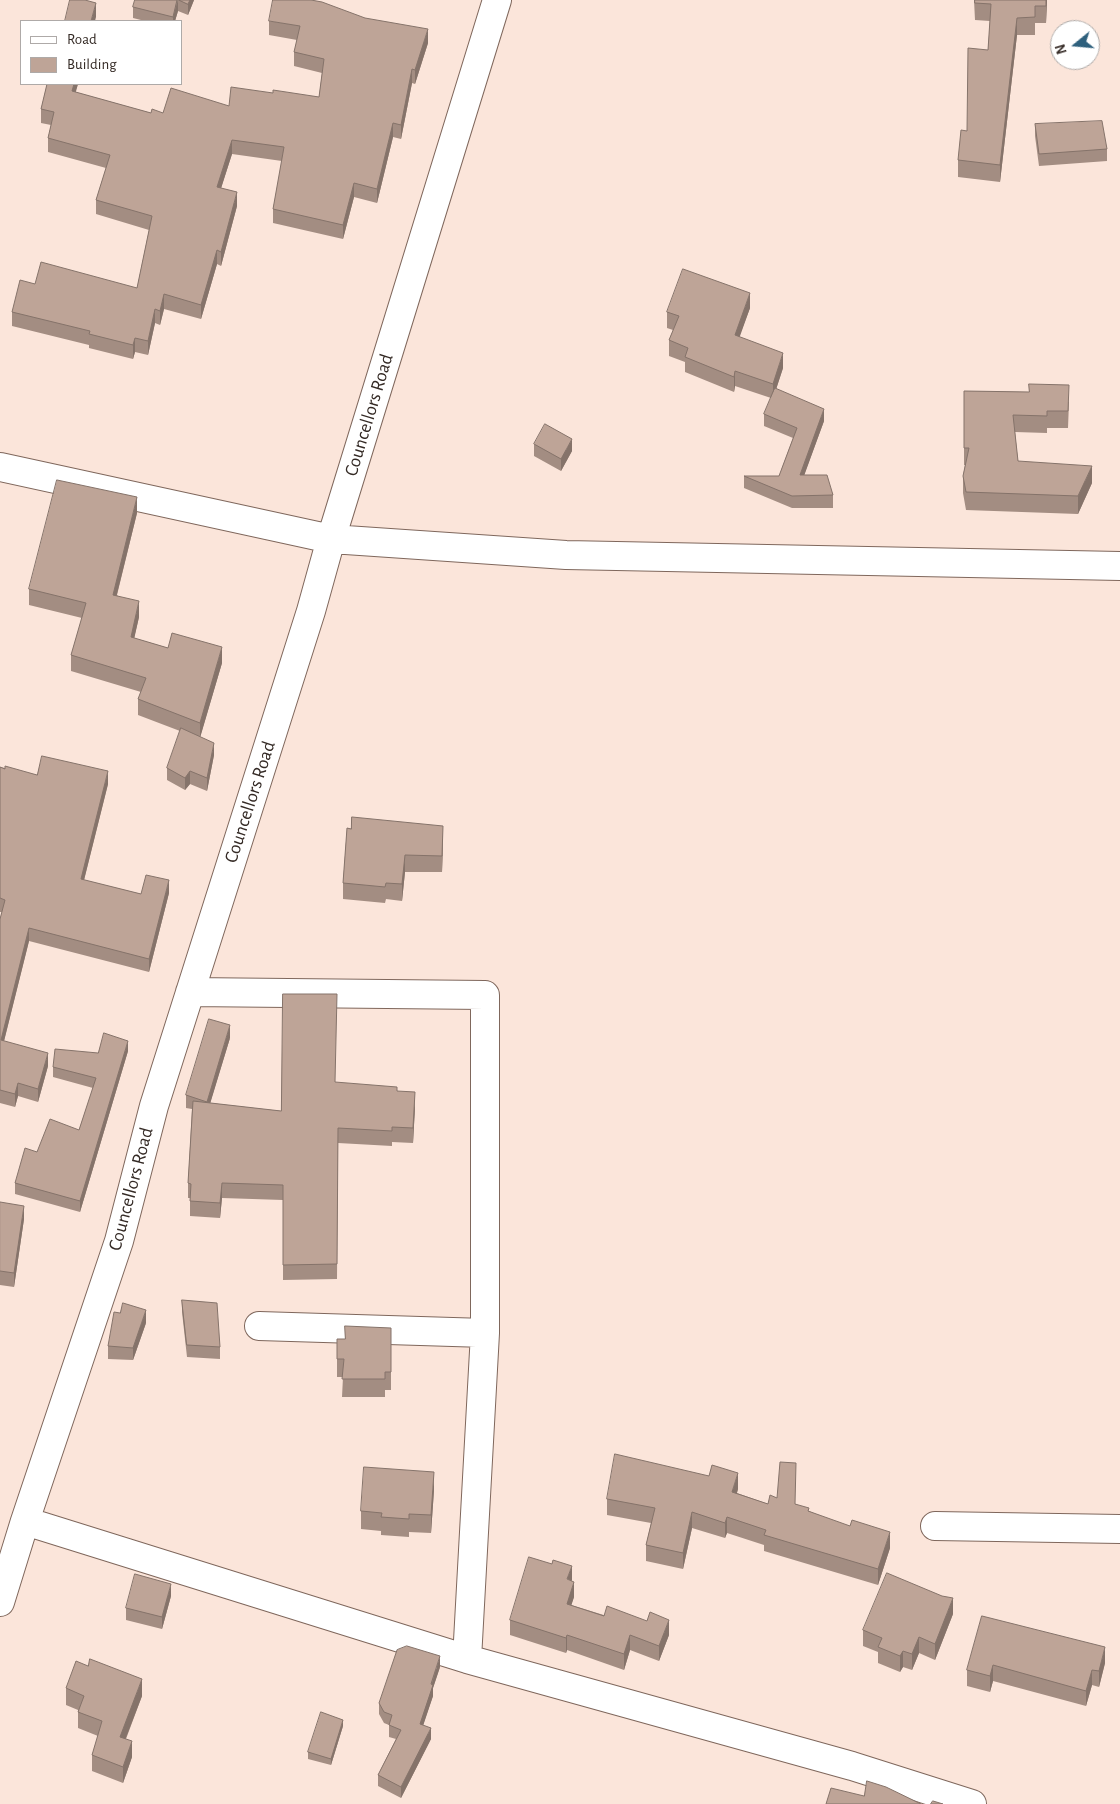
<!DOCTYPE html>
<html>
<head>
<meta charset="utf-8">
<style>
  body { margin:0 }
  #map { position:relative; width:1120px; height:1804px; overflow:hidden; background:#fbe5da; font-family:"Alegreya Sans",sans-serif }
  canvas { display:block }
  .legend { position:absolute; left:20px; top:20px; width:162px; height:65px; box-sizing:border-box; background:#fff; border:1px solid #aeaaa8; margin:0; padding:6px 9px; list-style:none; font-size:15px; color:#342a25 }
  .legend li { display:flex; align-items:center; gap:10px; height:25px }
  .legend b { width:25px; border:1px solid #aeaaa8 }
  .north { position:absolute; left:1050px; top:20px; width:50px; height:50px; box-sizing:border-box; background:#fff; border:1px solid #aeaaa8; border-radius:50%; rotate:253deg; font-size:14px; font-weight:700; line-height:20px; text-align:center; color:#342a25 }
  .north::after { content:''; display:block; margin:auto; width:18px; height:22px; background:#2e607d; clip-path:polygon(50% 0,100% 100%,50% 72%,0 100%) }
</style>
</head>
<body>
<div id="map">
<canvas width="1120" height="1804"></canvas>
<ul class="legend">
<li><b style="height:6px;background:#fff"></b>Road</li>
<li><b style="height:14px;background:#bea497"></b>Building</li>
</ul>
<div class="north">N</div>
</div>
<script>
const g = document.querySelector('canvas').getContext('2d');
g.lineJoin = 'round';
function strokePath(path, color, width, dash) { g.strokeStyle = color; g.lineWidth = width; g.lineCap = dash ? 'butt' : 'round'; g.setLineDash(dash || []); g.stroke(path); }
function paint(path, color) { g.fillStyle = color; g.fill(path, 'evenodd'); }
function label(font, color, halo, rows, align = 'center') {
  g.font = font + ' "Alegreya Sans",sans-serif'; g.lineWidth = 4; g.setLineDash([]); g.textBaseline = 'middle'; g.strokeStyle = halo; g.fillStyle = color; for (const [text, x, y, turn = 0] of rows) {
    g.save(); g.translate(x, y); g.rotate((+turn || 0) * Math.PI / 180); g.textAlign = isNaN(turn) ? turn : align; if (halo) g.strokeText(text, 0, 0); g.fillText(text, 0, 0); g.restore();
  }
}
const street = new Path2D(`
  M0 467 331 539 566 555 1120 566
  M190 992 485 995V1333L467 1659
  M259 1326 485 1333
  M25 1521 467 1659 852 1766 972 1804
  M935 1526 1120 1529
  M0 1602 25 1521 119 1241 154 1106 311 611 331 539 497 0`);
strokePath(street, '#7f675c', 30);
strokePath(street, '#fff', 28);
paint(new Path2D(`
  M135 0H194L188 15 178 11 175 21H145L133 18V7Z
  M974 0H1047L1046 23H1035V35H1017L1000 182 958 177V160L967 131 988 50 990 21 975 20Z
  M269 21 428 43 415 84 412 83 401 139 393 137 377 203 354 197 343 239 273 223V209L282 161 232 154 221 188 237 206 221 266 217 264 201 319 164 309 160 325 155 323 148 355 135 352 133 359 89 348V345L12 326V312L35 284 137 288 149 230 96 214V200L106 168 48 152V138L51 125 41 123V109L47 84H78L75 92 151 113H163L229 106 273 93 319 97 322 73 294 66V52L297 40 269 35Z
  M1035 124 1107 149V161L1039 166 1035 136Z
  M750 308 739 337 783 368 776 389 824 421 804 475 833 495V508H792L744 488V476H779L793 438 764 426V414L771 398 735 386 734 392 685 372V362L669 356V340L673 330 667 328V312Z
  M964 391 1029 392 1069 402 1068 428H1047V433L1015 432 1018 461 1092 483 1078 514 966 510 963 493V476L965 465H964Z
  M534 444 572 451 561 471 534 456Z
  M137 513 117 595 139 617 134 638 168 648 222 663 200 737 214 755 207 791 190 784 185 790 167 780V768L180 731 138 715V699L141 692 71 671V655L82 618 29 605V589Z
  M0 767 37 775 108 784 84 880 141 894 169 893 149 972 29 941 4 1041 48 1066 38 1102 18 1096 15 1107 0 1103V919L2 912H0Z
  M347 828 443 842 442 872H405L402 901 386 899 385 903 343 899V883Z
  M230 1038 210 1103 281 1111 335 1083 397 1091 415 1107 413 1143 392 1142V1146L338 1143 337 1279 283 1280V1200L222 1198 220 1218 190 1216V1198H188V1183L192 1109 186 1108V1095Z
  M128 1051 80 1212 15 1194V1183L37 1152 79 1130 93 1088 53 1077V1067L98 1053Z
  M0 1202 24 1219 14 1287 0 1285Z
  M182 1300 220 1347V1359L187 1357 182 1312Z
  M146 1323 133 1360 108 1359V1346Z
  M391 1328V1390H385V1397H342L343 1377H337V1339H345Z
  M738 1489 737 1493 768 1504H796L809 1511 890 1548 878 1585 764 1551V1545L727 1533 725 1538 692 1528 683 1569 646 1561V1545L651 1523 607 1515V1499Z
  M434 1490 431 1533 409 1532V1537L381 1535V1531L361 1529V1511Z
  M572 1581 574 1597 571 1605 669 1635 659 1661 630 1650 624 1670 567 1650 566 1653 510 1635V1620Z
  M171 1596 162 1629 126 1620V1608Z
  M953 1614 935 1660 919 1653 912 1670 903 1667 900 1672 878 1663V1652L863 1646V1630Z
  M982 1616 1105 1663 1099 1687 1092 1685 1086 1706 993 1681 990 1692 967 1686V1670Z
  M440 1667 433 1688V1696L423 1725 431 1739 401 1798 378 1786V1775L396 1739 389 1737V1725L384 1723 379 1714V1703Z
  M66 1688 142 1696 126 1739 132 1757 123 1783 92 1771V1755L98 1736 78 1728V1710L66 1705Z
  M343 1726 331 1765 308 1759V1752Z`), '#a38d82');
paint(new Path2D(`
  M178 0V11L175 21H173V17Z
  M190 0H194L188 15V4Z
  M1046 0H1047L1046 23Z
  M96 3V17L95 21H91Z
  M1017 18V35L1000 182V165Z
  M428 29V43L415 84V70Z
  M412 69V83L401 139V125Z
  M74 84H78L72 106V91Z
  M393 123V137L377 203V189Z
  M232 140V154L217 201V187Z
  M354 183V197L343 239V225Z
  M237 192V206L221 266V252Z
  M217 250V264L201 319V305Z
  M750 293V308L735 350V335Z
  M164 294V309L160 325V311Z
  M155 309V323L148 355V341Z
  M135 338V352L133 359V345Z
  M783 353V368L773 399V384Z
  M735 371V386L734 392V377Z
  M824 409V421L800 487V475Z
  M572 439V451L561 471V459Z
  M1092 466V483L1078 514V496Z
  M137 497V513L113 610V595Z
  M139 601V617L131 653V637Z
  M222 647V663L200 738V723Z
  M214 743V755L207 791V778Z
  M108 771V784L81 892V879Z
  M190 771V784L185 790V778Z
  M443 826V842L442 872V856Z
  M405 855V872L402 901V884Z
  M169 880V893L149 972V959Z
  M29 928V941L1 1053V1040Z
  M230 1025V1038L207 1114V1102Z
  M128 1041V1051L80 1212V1201Z
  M48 1053V1066L38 1102V1089Z
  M18 1083V1096L15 1107V1094Z
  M415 1092V1107L413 1143V1128Z
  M222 1183V1198L220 1218V1203Z
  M24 1206V1219L14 1287V1273Z
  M146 1310V1323L133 1360V1348Z
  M434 1472V1490L431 1533V1515Z
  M738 1473V1489L732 1508V1492Z
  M692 1512V1528L683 1569V1553Z
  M727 1517V1533L725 1538V1523Z
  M890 1532V1548L878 1585V1569Z
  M572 1566V1581L567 1579Z
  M574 1582V1597L567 1619V1604Z
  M171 1584V1596L162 1629V1617Z
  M953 1598V1614L935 1660V1644Z
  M669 1620V1635L659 1661V1646Z
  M567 1635V1650L566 1653V1638Z
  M630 1635V1650L624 1670V1654Z
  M919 1637V1653L912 1670V1654Z
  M1105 1647V1663L1099 1687V1671Z
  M903 1651V1667L900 1672V1656Z
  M440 1656V1667L433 1688V1696L420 1735V1724Z
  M993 1665V1681L990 1692V1676Z
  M1092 1670V1685L1086 1706V1691Z
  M142 1679V1696L120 1753V1737Z
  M343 1720V1726L331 1765V1759Z
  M431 1728V1739L401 1798V1787Z
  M132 1741V1757L123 1783V1767Z`), '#85736a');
const building = new Path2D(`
  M70 0H85L96 3 91 21H65Z
  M135 0H177L173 17 133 7Z
  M179 0H190L188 4Z
  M273 0H311L322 2 365 18 428 29 415 70 412 69 401 125 393 123 377 189 354 183 343 225 273 209 284 147 232 140 217 187 237 192 221 252 217 250 201 305 164 294 160 311 155 309 148 341 135 338 133 345 89 334 90 331 12 312 20 280 35 284 41 262 137 288 152 216 96 200 110 155 48 138 54 112 41 109 47 84H74L72 91 151 113 152 109 163 113 171 88 229 106 231 87 273 93V90L319 97 324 59 294 52 300 26 269 21Z
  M975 0H1046V6H1035V17L1017 18 1000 165 958 160 961 130 967 131 968 48 988 50 991 4 975 3Z
  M1102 121 1107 149 1039 154 1035 124Z
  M683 269 750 293 735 335 783 353 773 384 735 371 734 377 685 357 688 348 669 340 679 316 667 312Z
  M1029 384 1069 385 1068 411H1047V416L1013 415 1018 461 1092 466 1078 496 966 492 963 476 969 448H964V391L1029 392Z
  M775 388 824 409 800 475H827L833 495 792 496 744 476H779L797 428 764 414Z
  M545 424 572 439 561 459 534 444Z
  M57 480 137 497 113 595 139 601 131 637 168 648 172 633 222 647 200 723 138 699 146 678 71 655 86 603 29 589Z
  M181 728 214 743 207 778 190 771 185 778 167 768Z
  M42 756 108 771 81 879 141 894 146 875 169 880 149 959 29 928 1 1040 48 1053 38 1089 18 1083 15 1094 0 1090V919L5 900 0 898V767L5 769V766L37 775Z
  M352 817 443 826 442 856 405 855 402 884 386 883 385 887 343 883 347 828 351 829Z
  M283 994H337L335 1082 397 1087V1091L415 1092 413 1128 392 1127V1131L338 1128 337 1264 283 1265V1185L222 1183 220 1203 190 1201 191 1184 188 1183 193 1101 281 1111Z
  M209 1019 230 1025 207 1102 186 1095Z
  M104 1033 128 1041 80 1201 15 1183 25 1148 37 1152 50 1119 79 1130 96 1078 53 1067 55 1049 98 1053Z
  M0 1202 24 1206 14 1273 0 1271Z
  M182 1300 217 1303 220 1347 187 1345Z
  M123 1303 146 1310 133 1348 108 1346 114 1312 120 1313Z
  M345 1326 391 1328V1372H385V1379H342L344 1359H337V1339H345Z
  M615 1454 709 1476 712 1465 738 1473 732 1492 768 1504 770 1495 777 1498 780 1462 796 1463 795 1504 809 1508 808 1511 850 1526 852 1520 890 1532 878 1569 764 1535 766 1530 727 1517 725 1523 692 1512 683 1553 646 1545 655 1508 607 1499Z
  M364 1467 434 1472 431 1515 409 1514V1519L381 1517 382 1513 361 1511Z
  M529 1557 552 1564 553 1560 572 1566 567 1579 574 1582 567 1604 604 1616 607 1606 647 1621 650 1612 669 1620 659 1646 630 1635 624 1654 567 1635 566 1638 510 1620Z
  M887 1573 942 1596 953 1598 935 1644 919 1637 912 1654 903 1651 900 1656 878 1647 882 1638 863 1630Z
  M135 1574 171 1584 162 1617 126 1608Z
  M982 1616 1105 1647 1099 1671 1092 1670 1086 1691 993 1665 990 1676 967 1670Z
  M407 1646 440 1656 431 1684 433 1685 420 1724 431 1728 401 1787 378 1775 401 1730 389 1725 392 1715 384 1712 379 1703 397 1650Z
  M90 1659 142 1679 120 1737 132 1741 123 1767 92 1755 102 1721 78 1712 84 1696 66 1688 76 1661 88 1666Z
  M321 1712 343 1720 331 1759 308 1752Z
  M867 1781 886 1787 921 1804H826L831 1788 864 1796Z
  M933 1801 943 1804H931Z`);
paint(building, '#bea497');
strokePath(building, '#85736a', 1);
label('19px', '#342a25', '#fff', [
  ["Councellors Road",369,415,-73],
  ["Councellors Road",250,802,-72],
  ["Councellors Road",131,1189,-75]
]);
</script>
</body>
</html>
